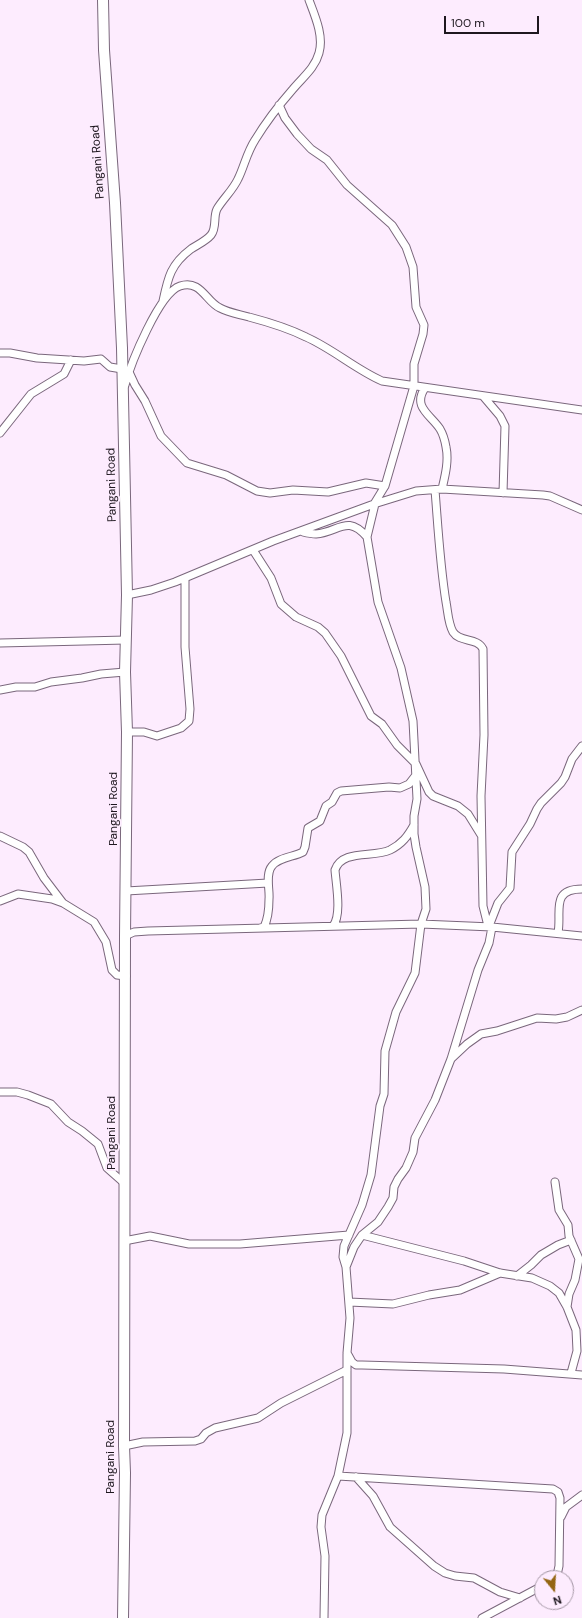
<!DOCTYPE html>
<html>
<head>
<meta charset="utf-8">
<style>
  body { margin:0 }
  #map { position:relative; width:582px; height:1618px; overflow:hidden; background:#fdecfe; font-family:"DM Sans",sans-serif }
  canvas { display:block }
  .north { position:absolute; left:534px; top:1570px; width:40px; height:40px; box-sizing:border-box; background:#fdecfe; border:1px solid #a497a5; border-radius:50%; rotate:162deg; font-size:11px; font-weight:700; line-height:16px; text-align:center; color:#1e171f }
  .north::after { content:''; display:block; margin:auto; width:14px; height:18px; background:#946613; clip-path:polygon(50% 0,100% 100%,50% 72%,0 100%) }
  .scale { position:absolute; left:444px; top:16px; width:95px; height:18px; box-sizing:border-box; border:2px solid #1e171f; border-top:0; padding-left:5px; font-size:12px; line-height:14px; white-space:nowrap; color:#1e171f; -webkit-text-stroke:3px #fdecfe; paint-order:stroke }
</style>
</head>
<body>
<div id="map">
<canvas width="582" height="1618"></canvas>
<div class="north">N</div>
<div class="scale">100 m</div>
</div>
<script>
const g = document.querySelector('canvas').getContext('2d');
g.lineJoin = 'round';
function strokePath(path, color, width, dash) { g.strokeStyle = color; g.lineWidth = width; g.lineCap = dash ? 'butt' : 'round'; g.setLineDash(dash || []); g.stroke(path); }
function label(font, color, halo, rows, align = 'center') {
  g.font = font + ' "DM Sans",sans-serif'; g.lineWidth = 4; g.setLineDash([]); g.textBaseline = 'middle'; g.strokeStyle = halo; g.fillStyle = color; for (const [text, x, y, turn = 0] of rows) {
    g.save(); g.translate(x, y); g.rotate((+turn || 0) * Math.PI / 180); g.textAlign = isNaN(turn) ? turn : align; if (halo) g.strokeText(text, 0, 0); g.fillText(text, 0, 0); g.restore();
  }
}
const street = new Path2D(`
  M279 105 285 118 297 134 311 149 327 160 347 185 392 225 406 247 413 267 416 307 424 325 423 334 414 364V386L385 486 374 504
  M163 301C168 277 171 264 191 249 197 245 206 241 211 235 217 228 213 217 217 209 223 199 233 190 238 179 244 167 247 152 255 140 266 122 279 105 293 89 303 77 315 68 319 53 324 36 315 16 309 0
  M0 353H10L37 358 84 361 101 359 110 367 122 369
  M129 372 135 385 145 401 161 436 187 463 226 475 257 491 270 493 293 490 328 492 366 483 385 486
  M125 385C131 363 159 293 180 286 201 279 206 302 220 308 229 313 239 314 249 317 268 322 288 328 306 337 333 349 355 369 382 381L582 410
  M425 388C412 407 431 415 440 429 443 434 445 441 446 447 449 461 445 476 442 489
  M483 396 500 416 505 426 503 493
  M0 433 31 394 64 374 71 360
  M435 490C438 527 440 565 446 602 448 612 448 623 453 632 460 643 477 637 483 649L484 735 481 796 483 906 488 926
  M303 532C307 533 312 534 316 534 339 532 347 514 367 537
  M253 550 271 578 281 604 296 617 318 627 325 633 341 656 371 716 382 724 397 745 416 764 429 792 433 796 458 806 468 814 481 835
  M127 595 151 590 175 582 273 541 374 504 416 491 442 489 543 495 550 496 582 510
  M0 643 126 640
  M0 690 16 687H35L51 682 82 678 101 674 125 672
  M127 732H144L157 736 181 728 189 721 190 709 185 647V579
  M0 836 23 847 29 852 44 878 63 903
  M126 891 268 883
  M0 901 18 894 52 899 63 903 94 922 106 942 112 970 117 975 126 976
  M333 926C342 915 336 884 335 870 342 849 373 858 390 850 402 844 408 836 414 825
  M489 926 498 903 510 888 512 852 530 824 537 809 541 803 561 783 565 777 572 759 582 746
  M492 927 489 943 478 970 451 1059 435 1100 415 1138 413 1152 406 1168 398 1179 394 1187 393 1198 388 1207 378 1222 362 1235 354 1247 346 1267 350 1318 347 1353 352 1362 356 1365H362L504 1369 582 1375
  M260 928 264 927C268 919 269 909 269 899 270 890 265 874 272 866 279 857 294 857 303 852L305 847 308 828 320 821 326 806 332 802 337 793 341 791 389 787 400 788 409 784 416 775
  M558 933C562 912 550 889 582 889
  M125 936 134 932 148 931 421 924 492 927 582 936
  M451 1059 467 1044 481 1034 497 1031 537 1018 556 1019 567 1017 582 1010
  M0 1092H17L28 1095 51 1104 68 1122 82 1131 98 1144 107 1168 124 1183
  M555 1182 559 1210 568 1225 569 1236 579 1259 575 1280 569 1294 567 1307
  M362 1235 464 1261 500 1273 532 1278 550 1286 559 1293 567 1307 576 1330 577 1351 571 1373
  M124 1241 150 1236 189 1244H240L349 1235
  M346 1267 343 1257 344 1246 362 1205 371 1175 380 1106 384 1094 385 1051 396 1012 415 973 421 924 426 909 425 887 416 847 414 834V816L417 799 413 721 401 668 378 602 367 537 375 504
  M517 1276 531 1265 541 1255 558 1245 571 1240
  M349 1302 393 1304 429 1295 460 1290 500 1273
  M124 1446 143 1442 195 1441 201 1439 206 1433 215 1428 258 1418 281 1403 347 1370
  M338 1476 553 1489 558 1492 560 1498 559 1566 557 1575 554 1578
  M356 1477 373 1496 390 1527 434 1566 445 1573 455 1576 474 1578 500 1592 520 1598
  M561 1517 566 1507 582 1495
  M324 1618 325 1556 321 1527 322 1515 338 1476 347 1433V1354
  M482 1618 542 1586`);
const secondary = new Path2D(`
  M103 0 104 50 115 203 122 348 127 595 125 672 127 732 125 936 124 1446 125 1473 123 1618`);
strokePath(street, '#7a677c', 9);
strokePath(secondary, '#7a677c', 12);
strokePath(street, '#fff', 7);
strokePath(secondary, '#fff', 10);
label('12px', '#1e171f', '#fdecfe', [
  ["Pangani Road",98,162,-94],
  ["Pangani Road",112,485,-91],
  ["Pangani Road",114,809,-90],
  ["Pangani Road",112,1133,-90],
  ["Pangani Road",111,1457,-90]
]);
</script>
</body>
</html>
